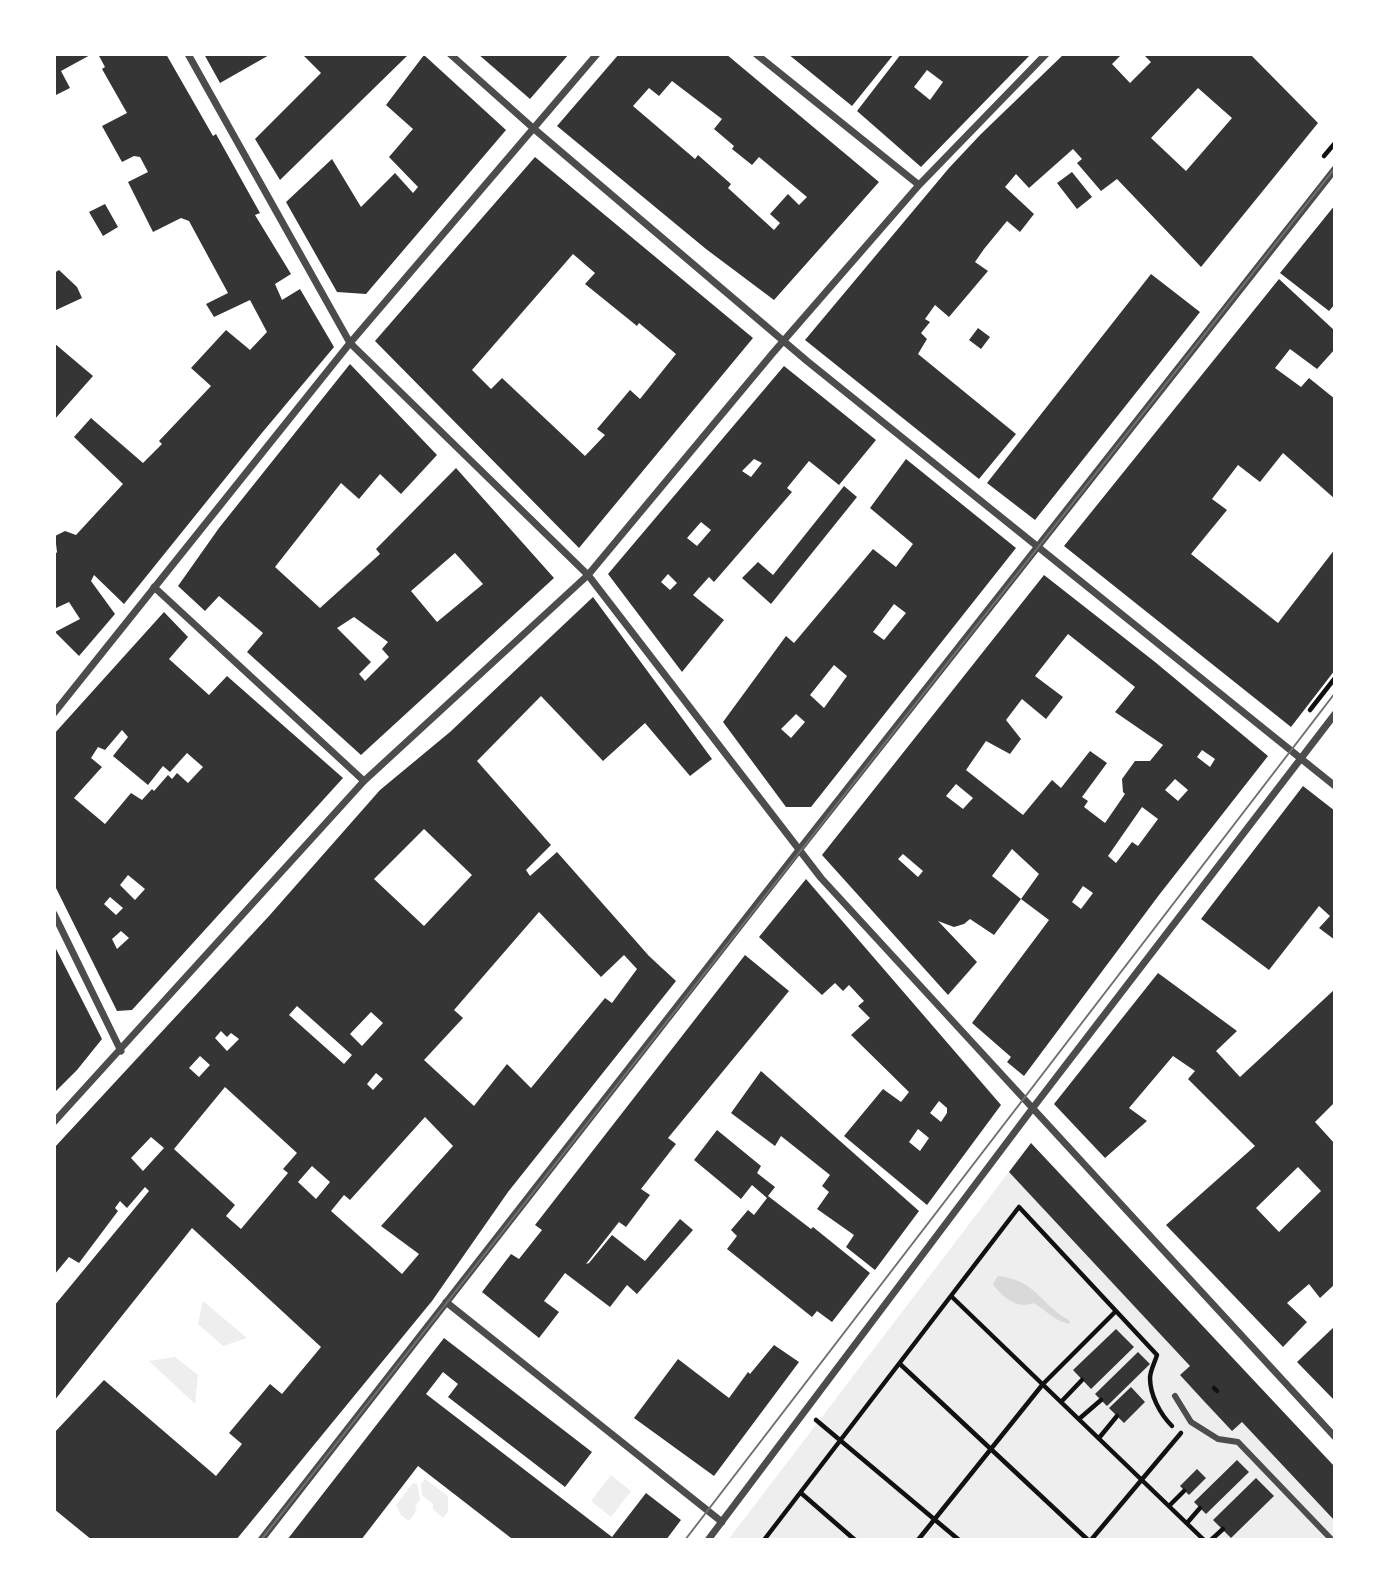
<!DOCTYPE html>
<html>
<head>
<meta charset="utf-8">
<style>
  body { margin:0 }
  #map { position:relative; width:1389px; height:1594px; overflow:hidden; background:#fff; font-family:"Roboto Condensed",sans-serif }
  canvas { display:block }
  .frame { position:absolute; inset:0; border:56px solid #fff; pointer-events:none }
</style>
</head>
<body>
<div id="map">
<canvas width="1389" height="1594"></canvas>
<div class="frame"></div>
</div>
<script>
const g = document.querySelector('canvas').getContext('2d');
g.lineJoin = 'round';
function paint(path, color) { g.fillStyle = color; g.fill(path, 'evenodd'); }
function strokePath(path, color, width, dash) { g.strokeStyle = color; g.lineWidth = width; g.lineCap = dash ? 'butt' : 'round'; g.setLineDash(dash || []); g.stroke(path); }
paint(new Path2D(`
  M1031 1143 1335 1467V1540H728Z
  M203 1301 247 1338 223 1346 198 1324Z
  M175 1357 198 1375 195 1404 149 1361Z
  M611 1475 631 1491 611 1517 591 1501Z
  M425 1479 448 1496V1512L443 1518 433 1509V1504L422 1495 421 1484Z
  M413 1483 417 1484 420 1500 415 1506 417 1510 409 1521 401 1515 396 1505Z`), '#eee');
paint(new Path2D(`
  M998 1276C1037 1280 1039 1304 1069 1320L1070 1324C1053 1321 1047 1310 1033 1303 1018 1310 1002 1297 993 1284Z`), '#d9d9d9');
paint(new Path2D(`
  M54 54H92L61 71 70 88 54 96Z
  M98 54H166L213 136 216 134 260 213 255 215 291 274 275 284 282 300 300 289 334 347 261 434 124 604 94 575 91 581 115 614 79 656 55 632 80 619 69 602 54 609V556L57 552 55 536 65 531 76 535 123 484 74 437 91 418 143 463 162 444 159 441 211 386 191 368 226 330 250 350 267 332 250 300 214 317 206 304 228 293 189 221 181 218 153 232 128 182 148 172 140 157 134 156 122 162 102 126 127 113 102 69 105 67Z
  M204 54H271L220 83Z
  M307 54H409L280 180 255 139 321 73 304 56Z
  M478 54H569L530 99Z
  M619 54H726L879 182 774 300 706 249 557 126ZM672 81 722 119 714 129 734 146 732 149 752 165 759 157 807 197 799 205 788 194 770 214 780 223 774 230 728 188 731 184 698 155 695 159 633 106 649 88 659 96Z
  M788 54H894L852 106Z
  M901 54H1031L921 167 857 111ZM927 70 943 82 930 100 914 87Z
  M1064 54H1122L1112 64 1130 83 1151 62 1145 56 1147 54H1250L1318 123 1201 267 1117 179 1101 191 1077 163 1082 159 1073 149 1029 188 1016 174 1005 187 1034 214 1020 232 1007 221 984 249 975 262 988 271 949 317 935 305 925 319 930 322 921 333 927 339 918 354 1016 434 979 479 805 340 949 168 981 134ZM1198 88 1232 118 1186 171 1151 138Z
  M424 55 506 130 366 294 337 292 286 202 332 159 361 207 395 173 413 193 418 187 389 157 413 129 386 105Z
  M535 157 753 338 579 548 375 341ZM573 254 595 273 585 284 637 326 639 323 676 354 640 399 630 390 597 429 605 435 585 456 502 378 491 389 472 370Z
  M1072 172 1092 197 1077 209 1057 183Z
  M105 204 118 227 103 236 89 212Z
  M1335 205V304L1329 311 1280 273Z
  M59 270 77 287 82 298 54 311V273Z
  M1151 274 1200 312 1035 520 987 483Z
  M1279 279 1335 331V349L1317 369 1290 349 1275 368 1301 387 1309 378 1335 399V499L1283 453 1260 482 1238 465 1212 499 1227 510 1191 554 1278 623 1335 549V670L1291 727 1064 546Z
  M978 328 990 337 981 349 969 340Z
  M54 343 93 376 54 420Z
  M350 364 437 455 401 494 380 474 359 499 341 483 275 567 320 608 380 554 376 549 456 468 554 578 361 755 247 652 263 633 219 596 205 611 178 586 219 528ZM455 553 483 584 437 622 411 591ZM354 617 388 642 382 649 389 657 365 681 359 674 371 662 337 628Z
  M784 366 876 440 839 485 809 461 787 488 792 492 714 582 709 577 693 595 724 620 682 672 608 574ZM754 459 762 463 751 477 742 471ZM701 522 711 530 697 546 687 538ZM668 574 677 583 670 590 661 582Z
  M906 459 1016 548 811 807H786L723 722 786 636 794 643 873 549 896 567 913 544 870 508ZM894 604 906 613 884 640 873 632ZM834 665 847 676 824 708 810 695ZM796 714 805 722 791 738 781 729Z
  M844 486 857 497 771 604 742 578 758 562 773 575Z
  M1044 575 1155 662 1268 756 1159 895 1024 1076 1007 1062 1011 1057 972 1023 1049 920 1021 899 994 935 970 919 964 924 954 927 938 921 977 962 948 995 822 855ZM1068 634 1135 687 1115 712 1163 745 1150 761H1135L1122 779 1123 792 1125 794 1105 823 1084 807 1088 801 1082 797 1107 763 1090 751 1061 788 1052 780 1023 815 966 770 986 741 1010 754 1021 739 1006 720 1022 699 1046 719 1063 697 1035 676ZM1202 750 1215 759 1210 767 1197 757ZM1175 779 1188 790 1178 801 1165 790ZM956 784 973 798 963 809 946 796ZM1142 807 1158 819 1138 846 1132 842 1116 863 1108 856ZM1012 849 1039 874 1021 899 992 876ZM903 854 923 871 918 877 898 859ZM1083 886 1093 893 1081 909 1072 902Z
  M593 597 712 759 690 776 645 723 603 761 541 696 477 761 551 845 526 870 530 876 557 852 649 956 676 981 508 1192 432 1301 236 1540H92L54 1509V1433L104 1380 216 1476 242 1444 229 1433 270 1384 282 1394 321 1347 192 1228 54 1401V1306L149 1191 145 1187 127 1208 120 1201 115 1208 118 1211 79 1263 69 1257 54 1275V1148L269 916 380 790 450 732ZM424 829 472 875 424 926 374 879ZM539 912 601 977 624 955 637 969 612 1003 605 998 531 1088 507 1064 474 1106 424 1060 463 1018 454 1010ZM297 1006 352 1055 344 1064 289 1015ZM371 1012 383 1023 362 1046 350 1034ZM221 1031 227 1037 231 1033 239 1039 227 1051 215 1038ZM200 1056 210 1065 199 1077 189 1068ZM376 1073 383 1079 373 1090 367 1084ZM225 1087 297 1153 283 1169 288 1173 241 1229 226 1216 235 1205 174 1149ZM425 1117 453 1146 381 1226 419 1254 402 1274 331 1211 344 1195 350 1200ZM151 1137 164 1148 143 1171 131 1158ZM312 1166 330 1182 316 1199 298 1182Z
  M164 612 188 637 169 659 209 695 227 676 343 778 132 1010 117 1011 54 884V734ZM122 730 128 737 113 756 148 785 163 766 170 772 187 753 203 767 188 783 177 773 172 779 168 775 154 791 152 789 142 800 131 793 105 824 74 798 102 767 91 758 98 747 105 750ZM128 875 145 889 135 900 120 885ZM110 897 123 908 116 915 104 904ZM121 931 129 938 117 949 112 939Z
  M1303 786 1335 811V940L1319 928 1330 916 1319 906 1269 970 1201 919Z
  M806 879 1001 1105 927 1205 844 1136 883 1089 901 1102 909 1092 851 1035 870 1018 858 1006 864 1001 849 985 843 991 835 983 822 995 759 937ZM939 1101 947 1108V1113L941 1122 930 1113ZM918 1129 929 1138 920 1151 909 1142Z
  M54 945 102 1039 77 1070 54 1093Z
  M745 955 789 991 668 1138 676 1144 641 1189 650 1195 626 1227 619 1222 586 1264 589 1263 612 1235 645 1261 680 1219 693 1230 637 1294 627 1285 610 1307 565 1273 544 1301 559 1312 539 1338 482 1292 511 1254 519 1259 542 1230 535 1225Z
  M1158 973 1237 1031 1216 1051 1240 1077 1335 989V1102L1315 1122 1335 1144V1284L1320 1298 1309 1284 1287 1303 1307 1322 1283 1347 1166 1225 1255 1146 1188 1079 1195 1071 1173 1056 1129 1108 1147 1121 1105 1158 1054 1104ZM1298 1167 1321 1191 1279 1232 1256 1208Z
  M761 1071 919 1211 875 1270 846 1247 854 1235 817 1209 829 1192 822 1186 830 1175 781 1136 775 1146 731 1113Z
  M717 1130 761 1166 757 1173 775 1187 768 1196 811 1229 813 1227 870 1273 832 1322 817 1311 812 1317 727 1249 737 1236 731 1230 748 1210 754 1215 767 1198 752 1185 741 1199 694 1160Z
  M1031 1143 1335 1467V1521L1242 1422 1232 1431 1202 1399 1180 1375 1190 1366 1009 1172Z
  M1335 1326V1401L1297 1362Z
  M1116 1329 1134 1347 1091 1389 1073 1370Z
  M444 1338 592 1452 565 1487 448 1397 458 1384 443 1372 426 1394 612 1537 646 1493 681 1520 666 1540H510L511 1538 418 1466 361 1540H287Z
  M774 1345 799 1362 714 1476 634 1418 678 1359 729 1398 748 1372 750 1374Z
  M1138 1352 1150 1364 1107 1406 1095 1394Z
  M1131 1387 1145 1402 1124 1423 1109 1408Z
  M1237 1460 1249 1472 1206 1514 1194 1502Z
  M1197 1469 1206 1478 1189 1495 1180 1486Z
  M1256 1478 1274 1496 1231 1538 1213 1520Z`), '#353535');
strokePath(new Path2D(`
  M1324 156 1335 143
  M1310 710 1335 678
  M951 1296 1204 1540
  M900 1364 1088 1540
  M1214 1388 1217 1391
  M1061 1402 1082 1380
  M1079 1419 1101 1400
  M816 1420 959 1540
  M1099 1438 1117 1416
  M801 1493 855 1540
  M1169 1506 1184 1491
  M1187 1523 1200 1508
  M764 1540 1019 1207 1157 1355C1155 1362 1150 1371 1150 1378 1150 1395 1160 1414 1172 1426
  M918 1540 1043 1384 1116 1311
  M1091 1540 1181 1433
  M1211 1540 1223 1529`), '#111', 4.5);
strokePath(new Path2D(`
  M1175 1396 1191 1422 1218 1439 1238 1442 1332 1540`), '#4c4c4c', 6);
strokePath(new Path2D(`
  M188 54 350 343 588 575 821 878 1335 1437
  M450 54 533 128 807 361 1335 786
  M756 54 919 185
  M154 587 364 781
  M54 713 350 343 597 54
  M54 914 121 1051
  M54 1122 364 781 588 575 772 354 919 185 1046 54
  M446 1302 722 1522
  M261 1540 799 850 1335 169
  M708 1540 1032 1109 1335 714`), '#4c4c4c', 7);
strokePath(new Path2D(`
  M261 1540 1335 168
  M685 1540 1335 693`), '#707070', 2);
</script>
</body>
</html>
